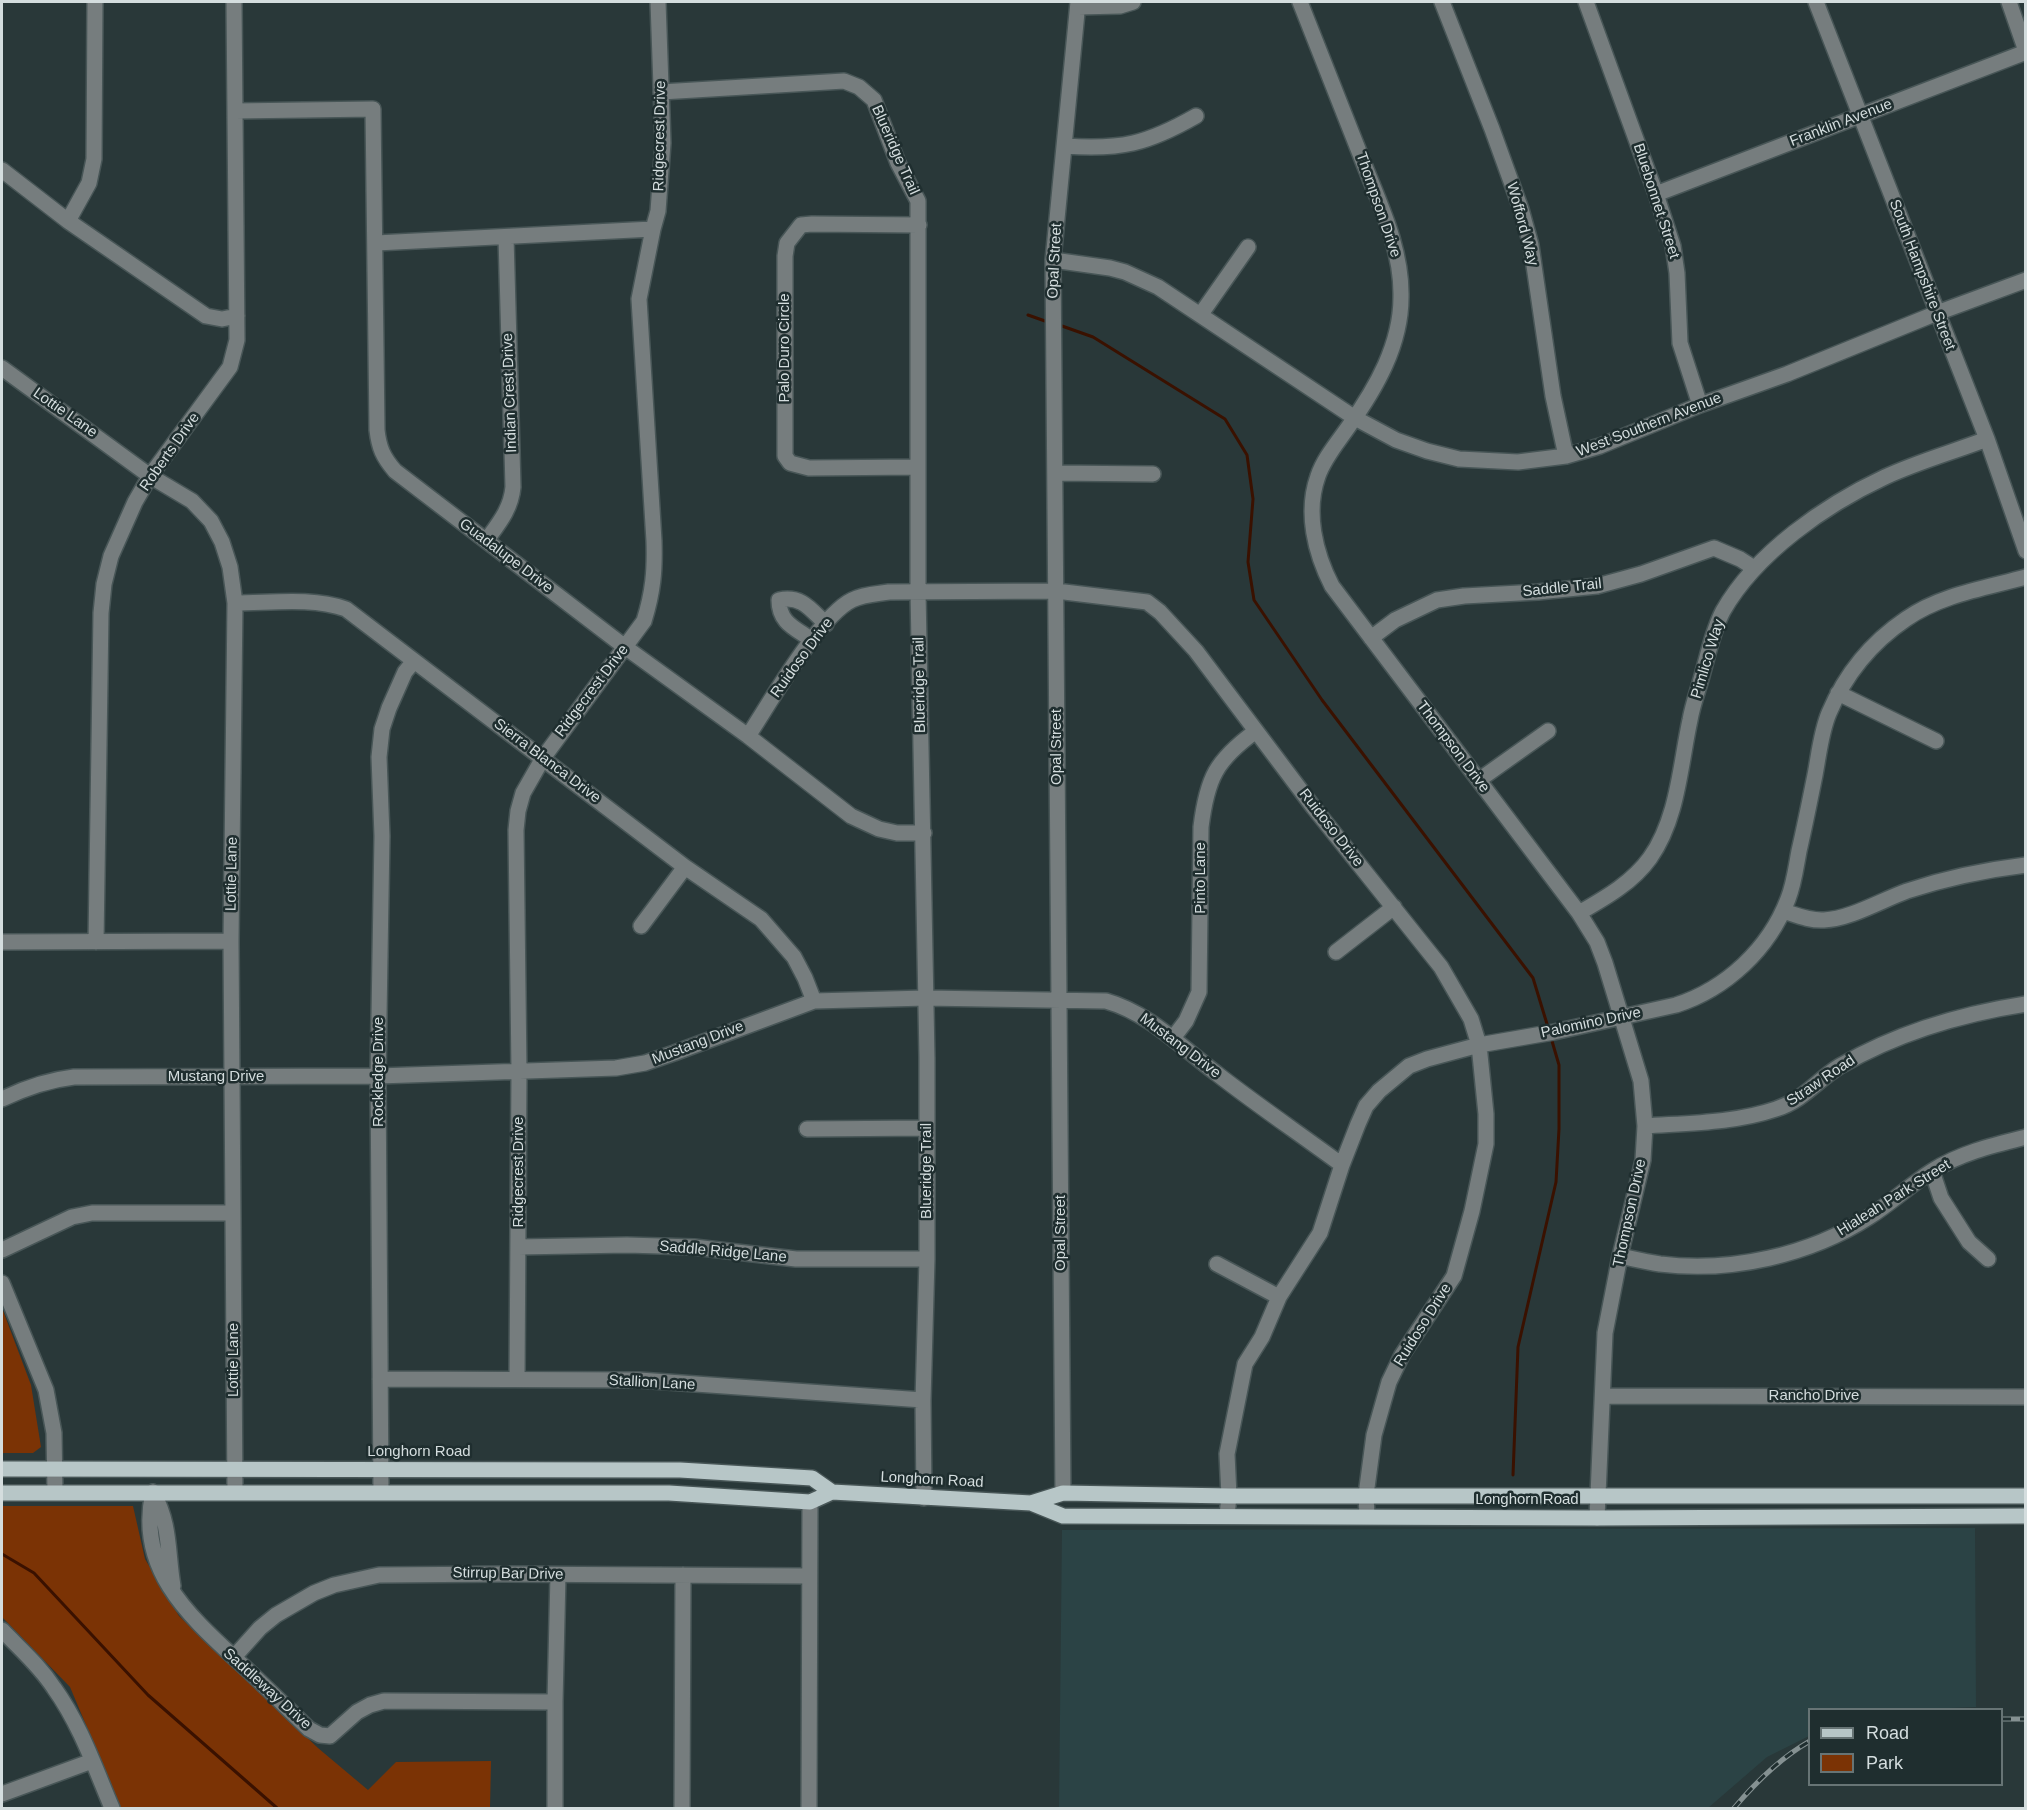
<!DOCTYPE html>
<html>
<head>
<meta charset="utf-8">
<style>
  body { margin:0 }
  #map { position:relative; width:2027px; height:1810px; overflow:hidden; background:#293839; font-family:Arial,sans-serif }
  canvas { display:block }
  .frame { position:absolute; inset:0; border:3px solid #d4ddde; pointer-events:none }
  .legend { position:absolute; left:1808px; top:1708px; width:195px; height:78px; box-sizing:border-box; background:#1f2e2f; border:2px solid #677475; margin:0; padding:8px 10px; list-style:none; font-size:18px; color:#d4ddde }
  .legend li { display:flex; align-items:center; gap:12px; height:30px }
  .legend b { width:30px; border:2px solid #677475 }
</style>
</head>
<body>
<div id="map">
<canvas width="2027" height="1810"></canvas>
<div class="frame"></div>
<ul class="legend">
<li><b style="height:8px;background:#b7c6c7"></b>Road</li>
<li><b style="height:16px;background:#7b3305"></b>Park</li>
</ul>
</div>
<script>
const g = document.querySelector('canvas').getContext('2d');
g.lineJoin = 'round';
function paint(path, color) { g.fillStyle = color; g.fill(path, 'evenodd'); }
function strokePath(path, color, width, dash) { g.strokeStyle = color; g.lineWidth = width; g.lineCap = dash ? 'butt' : 'round'; g.setLineDash(dash || []); g.stroke(path); }
function label(font, color, halo, rows, align = 'center') {
  g.font = font + ' Arial,sans-serif'; g.lineWidth = 5; g.setLineDash([]); g.textBaseline = 'middle'; g.strokeStyle = halo; g.fillStyle = color; for (const [text, x, y, turn = 0] of rows) {
    g.save(); g.translate(x, y); g.rotate((+turn || 0) * Math.PI / 180); g.textAlign = isNaN(turn) ? turn : align; if (halo) g.strokeText(text, 0, 0); g.fillText(text, 0, 0); g.restore();
  }
}
paint(new Path2D(`
  M1975 1528 1976 1707 1899 1710H1810L1809 1736 1767 1757 1708 1808H1059L1062 1530Z`), '#2b4345');
paint(new Path2D(`
  M2 1308 31 1385 41 1447 33 1453H2Z
  M2 1506H133L145 1559 179 1616 318 1748 368 1790 396 1762 491 1761 490 1808H121L70 1687 2 1617Z`), '#7b3305');
strokePath(new Path2D(`
  M1028 315 1045 321
  M1062 326 1093 337 1225 419 1247 455 1253 499 1248 562 1254 600 1322 700 1533 978 1547 1024
  M1513 1475 1518 1347 1556 1182 1559 1129V1065L1552 1041
  M2 1554 34 1573 148 1695 277 1808`), '#3a1100', 3);
const minor = new Path2D(`
  M1300 2C1320 52 1340 103 1360 154 1378 201 1402 246 1401 297 1401 345 1376 388 1349 426 1338 442 1324 458 1318 476 1305 512 1315 553 1332 586L1579 913 1597 942 1605 963 1641 1081 1645 1126 1643 1160 1620 1256 1605 1333 1597 1518
  M1442 2 1492 129 1521 209 1531 245 1553 396 1566 456
  M1586 2 1656 194 1673 246 1677 273 1680 343 1700 405
  M1816 2 1987 439 2026 551
  M2009 2 2026 51
  M1078 7 1120 6 1133 2
  M661 92 844 81 859 87 874 100 898 163 918 201V592L927 1058V1259L923 1400 924 1498
  M235 111 373 109 377 430C379 448 383 457 395 471L625 647 748 736 851 816 879 829 897 833H924
  M1065 146C1121 150 1147 144 1196 116
  M2 170 68 221 206 316 222 319 237 316
  M1656 194 2026 52
  M68 221 89 183 94 159 95 2
  M376 243 653 229
  M1053 260 1110 268 1125 272 1158 287 1355 418 1396 440 1427 451 1459 459 1518 462 1566 456 1600 446 1700 405 1787 374 1937 313 2026 280
  M1201 314 1248 247
  M2 368 150 476 192 501 211 521 222 542 230 567 235 603 231 941 235 1492
  M918 467 809 468 790 463 785 456V256L787 243 801 225 812 224 919 225
  M1055 473 1153 474
  M486 541C499 523 511 509 513 487L506 237
  M235 603C271 603 311 597 346 609L685 867 761 919 794 957 805 978 814 1001
  M1371 638 1395 620 1437 600 1464 596 1538 592 1597 586 1641 574 1714 548 1740 559 1754 568
  M812 640C795 628 779 623 779 600 802 595 811 610 826 624
  M1838 693 1936 741
  M748 736C770 703 819 616 852 600 864 594 876 594 889 592L1056 591 1147 602 1160 612 1196 651 1314 808 1441 967 1471 1019 1479 1045 1486 1114V1144L1472 1211 1454 1276 1402 1355 1389 1382 1374 1435 1366 1495 1367 1516
  M1479 780 1548 731
  M1783 911C1796 915 1810 921 1824 920 1850 919 1882 900 1907 891 1946 878 1985 870 2026 865
  M1579 913C1605 898 1632 883 1650 858 1678 818 1680 766 1690 720 1693 703 1699 688 1703 672 1709 651 1713 630 1723 611 1756 553 1825 505 1885 477 1917 462 1953 452 1987 439
  M641 926 685 867
  M2 942 231 941
  M96 942 101 613 104 584 111 556 135 502 150 476 230 367 237 340 234 2
  M1336 952 1394 907
  M1173 1038 1186 1021 1199 992 1201 827C1207 778 1216 760 1256 731
  M2 1099C25 1088 48 1080 74 1077L378 1076 616 1068 645 1063 674 1053 814 1001 926 998 1106 1001C1149 1013 1181 1047 1216 1073 1257 1105 1300 1134 1342 1165
  M1645 1126C1689 1123 1735 1123 1776 1109 1804 1100 1817 1080 1840 1066 1897 1033 1961 1014 2026 1004
  M807 1129 927 1128
  M1932 1171 1941 1198 1969 1242 1988 1259
  M518 1247 627 1245 694 1247 796 1259H927
  M2 1250 72 1217 92 1213H233
  M1620 1256C1634 1259 1647 1262 1660 1264 1731 1273 1810 1255 1869 1217 1891 1203 1910 1185 1932 1171 1960 1153 1994 1145 2026 1137
  M1217 1264 1279 1297
  M2 1283 46 1390 54 1433 55 1492
  M380 1379 639 1380 923 1400
  M517 1379 519 1072 516 830 518 811 523 793 543 758 644 621C653 592 655 571 654 541L639 299 653 229 658 211 663 143 658 2
  M1603 1396 2026 1397
  M153 1492C136 1569 188 1615 239 1662 263 1684 286 1707 309 1729L320 1735 330 1736 357 1712 370 1705 384 1701 555 1702
  M153 1492C171 1526 167 1550 173 1586
  M381 1492 378 1076 382 836 379 757 382 729 389 708 405 672 414 661
  M1063 1493 1053 260 1078 2
  M1227 1516 1229 1496 1227 1454 1245 1364 1262 1337 1279 1297 1320 1233 1342 1165 1358 1124 1366 1106 1379 1091 1409 1066 1427 1059 1479 1045 1554 1032 1676 1005C1726 989 1769 949 1788 899 1794 884 1796 867 1799 851 1805 825 1810 800 1815 775 1819 754 1821 732 1829 713 1845 675 1872 642 1906 619 1940 595 1986 588 2026 577
  M2 1630C20 1649 39 1665 54 1688 80 1724 95 1768 112 1808
  M234 1657 260 1628 276 1615 314 1593 334 1585 379 1575 504 1574 809 1576
  M2 1794 92 1761
  M555 1808V1702L558 1575
  M682 1808 683 1575
  M809 1808 810 1502`);
const major = new Path2D(`
  M2 1469 680 1470 812 1478 832 1492
  M2 1493H669L810 1502 832 1492 1031 1503 1063 1493 1229 1496H2026
  M1031 1503 1063 1516 1597 1518 2026 1516`);
strokePath(minor, '#485657', 18);
strokePath(major, '#485657', 18);
strokePath(minor, '#767d7e', 15);
strokePath(major, '#b7c6c7', 15);
const rail = new Path2D(`
  M2002 1719H2026
  M1734 1808C1756 1782 1780 1758 1810 1741`);
strokePath(rail, '#859192', 5);
strokePath(rail, '#1f2e2f', 3, [9]);
label('15px', '#d4ddde', '#1f2e2f', [
  ["Franklin Avenue",1841,123,-21],
  ["Ridgecrest Drive",660,136,-89],
  ["Blueridge Trail",895,150,66],
  ["Bluebonnet Street",1656,201,72],
  ["Thompson Drive",1378,205,71],
  ["Wofford Way",1522,224,75],
  ["Opal Street",1055,261,-87],
  ["South Hampshire Street",1922,275,69],
  ["Palo Duro Circle",785,348,-90],
  ["Indian Crest Drive",510,393,-92],
  ["Lottie Lane",65,413,35],
  ["West Southern Avenue",1649,425,-21],
  ["Roberts Drive",170,452,-55],
  ["Guadalupe Drive",506,556,37],
  ["Saddle Trail",1562,588,-6],
  ["Ruidoso Drive",802,658,-54],
  ["Pimlico Way",1708,659,-73],
  ["Blueridge Trail",920,685,-91],
  ["Ridgecrest Drive",592,691,-53],
  ["Opal Street",1057,747,-90],
  ["Thompson Drive",1453,747,53],
  ["Sierra Blanca Drive",547,761,37],
  ["Ruidoso Drive",1331,828,52],
  ["Lottie Lane",232,874,-89],
  ["Pinto Lane",1201,878,-90],
  ["Palomino Drive",1591,1023,-12],
  ["Mustang Drive",698,1043,-21],
  ["Mustang Drive",1180,1046,37],
  ["Rockledge Drive",379,1072,-90],
  ["Mustang Drive",216,1077],
  ["Straw Road",1821,1081,-34],
  ["Blueridge Trail",927,1171,-90],
  ["Ridgecrest Drive",519,1172,-90],
  ["Hialeah Park Street",1894,1198,-32],
  ["Thompson Drive",1630,1213,-78],
  ["Opal Street",1061,1233,-90],
  ["Saddle Ridge Lane",723,1252,5],
  ["Ruidoso Drive",1423,1325,-58],
  ["Lottie Lane",234,1360,-90],
  ["Stallion Lane",652,1383,3],
  ["Rancho Drive",1814,1396],
  ["Longhorn Road",419,1452],
  ["Longhorn Road",932,1480,3],
  ["Longhorn Road",1527,1500],
  ["Stirrup Bar Drive",508,1574,1],
  ["Saddleway Drive",267,1689,42]
]);
</script>
</body>
</html>
